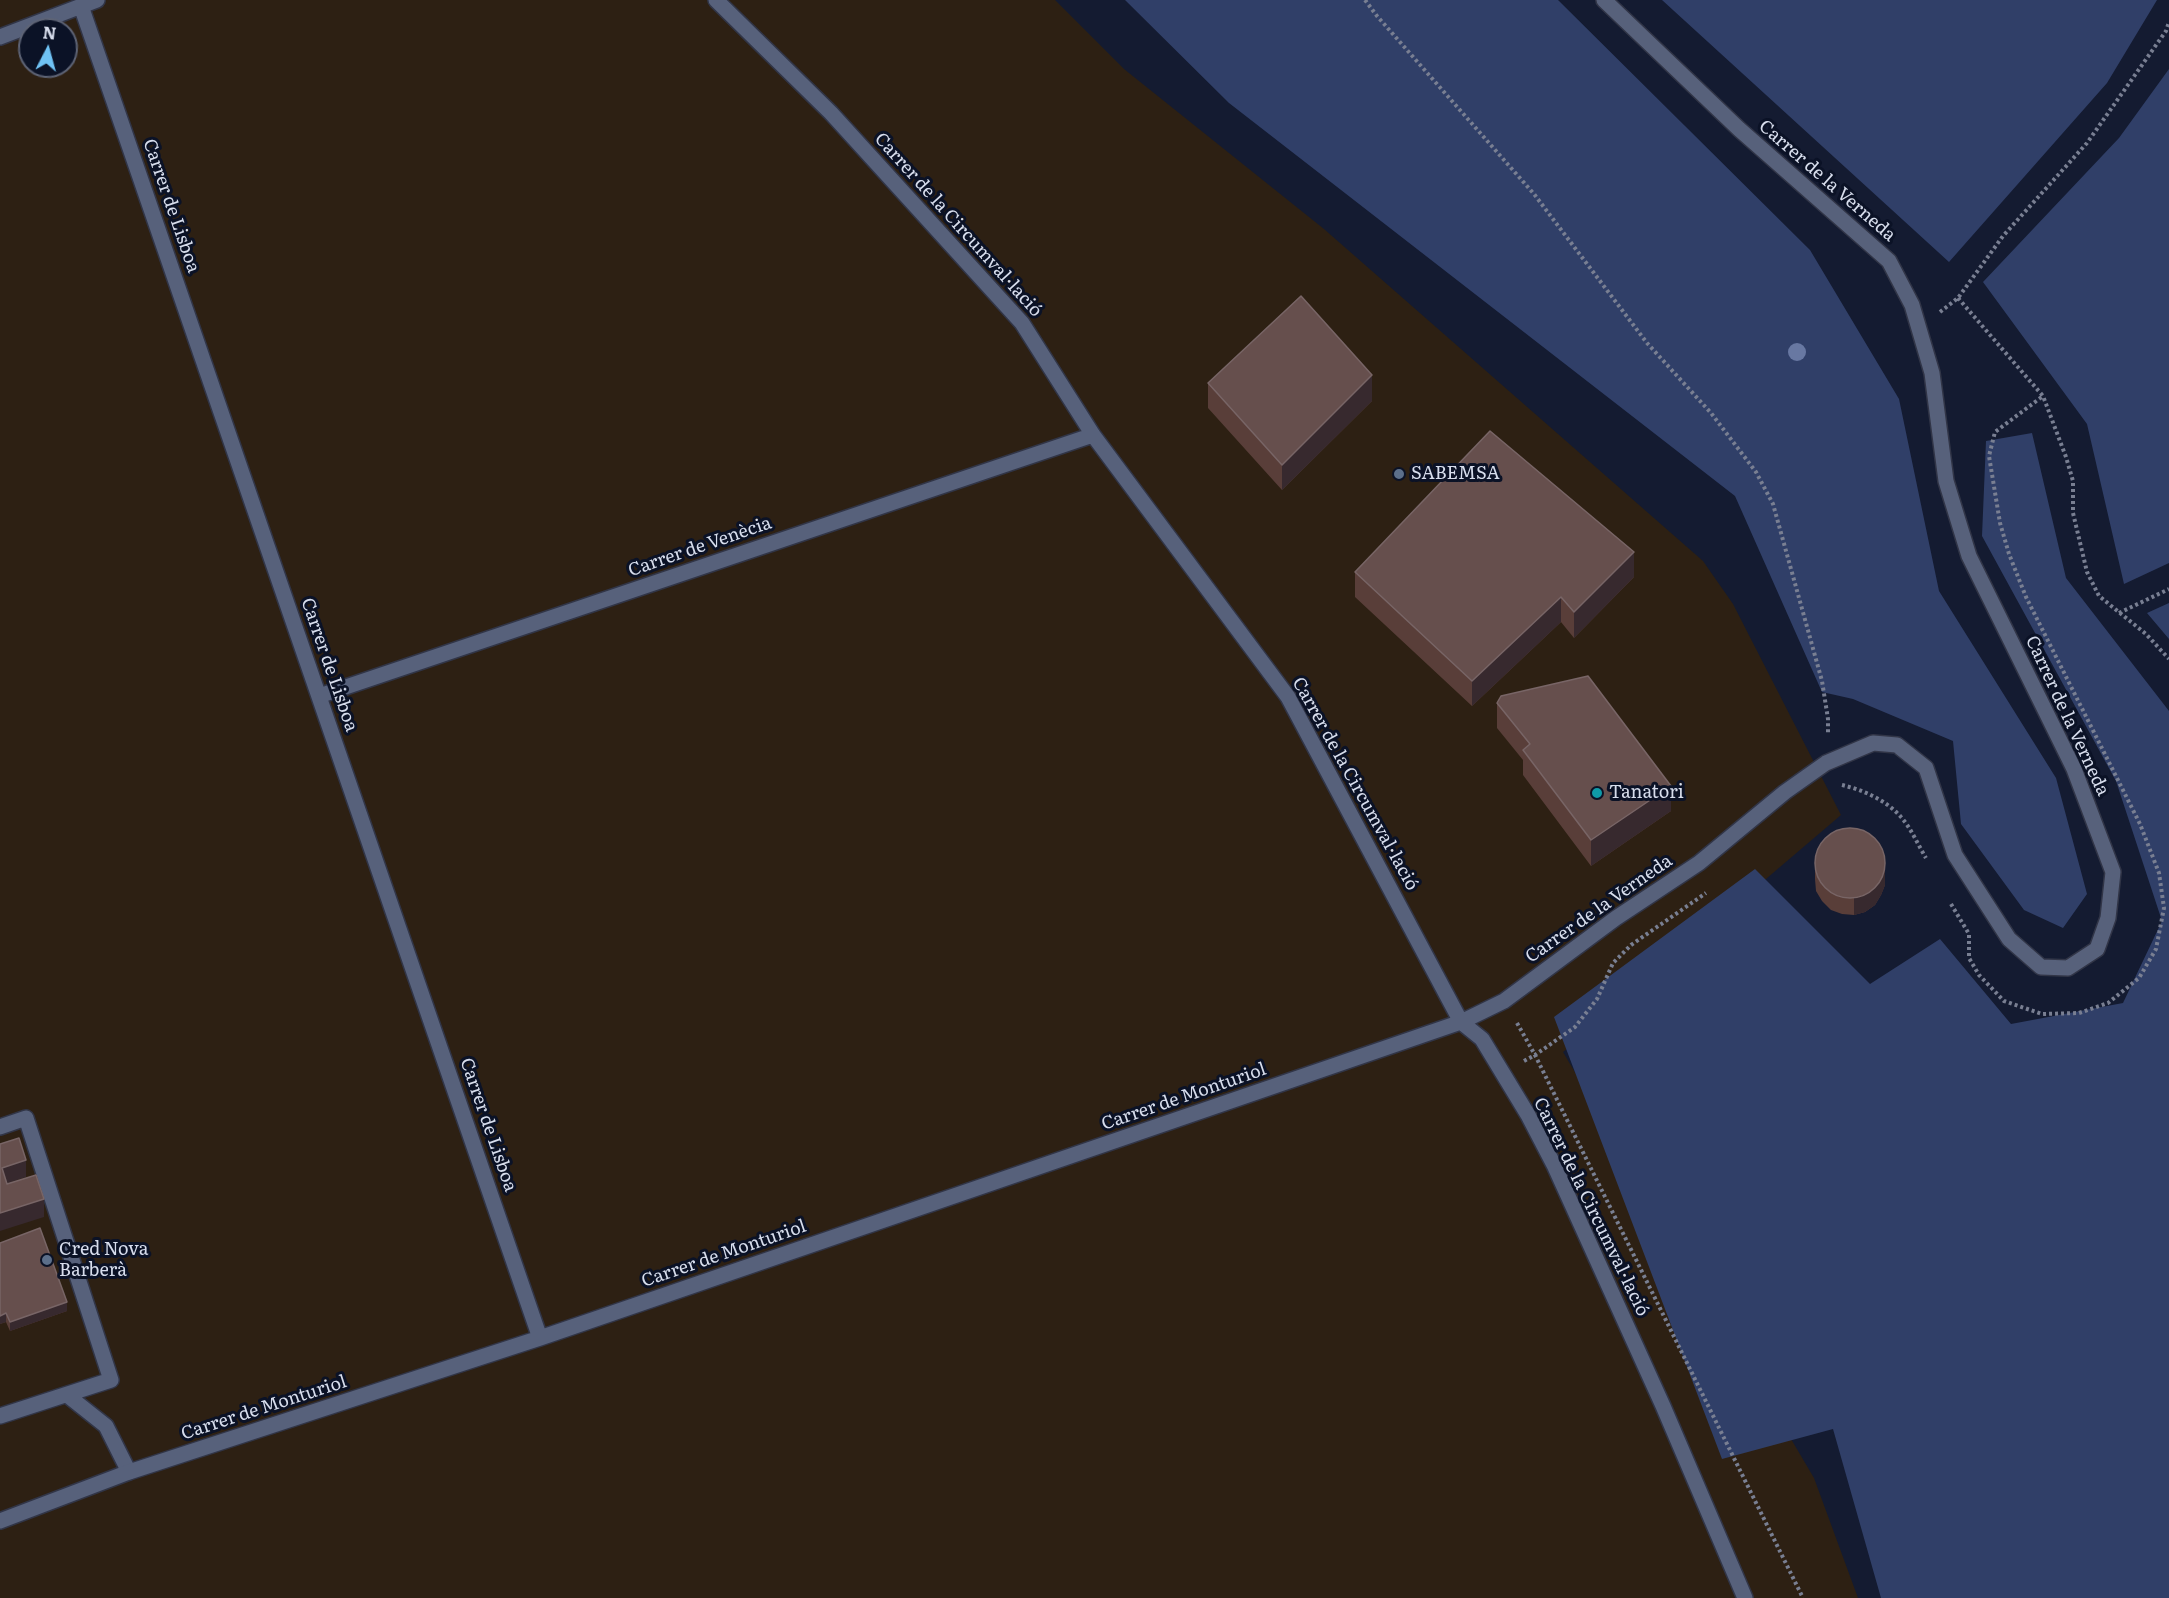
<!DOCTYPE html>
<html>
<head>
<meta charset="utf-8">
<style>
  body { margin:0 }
  #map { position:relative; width:2169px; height:1598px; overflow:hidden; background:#141b31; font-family:Literata,serif }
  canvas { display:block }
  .north { position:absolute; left:18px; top:18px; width:60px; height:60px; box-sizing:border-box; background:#0b1226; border:2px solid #5d6375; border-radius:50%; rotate:6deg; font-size:16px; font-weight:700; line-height:24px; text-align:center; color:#d7ddec }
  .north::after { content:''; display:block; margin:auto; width:21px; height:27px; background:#6fc2f4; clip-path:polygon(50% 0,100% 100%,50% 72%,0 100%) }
</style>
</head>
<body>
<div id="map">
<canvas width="2169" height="1598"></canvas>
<div class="north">N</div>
</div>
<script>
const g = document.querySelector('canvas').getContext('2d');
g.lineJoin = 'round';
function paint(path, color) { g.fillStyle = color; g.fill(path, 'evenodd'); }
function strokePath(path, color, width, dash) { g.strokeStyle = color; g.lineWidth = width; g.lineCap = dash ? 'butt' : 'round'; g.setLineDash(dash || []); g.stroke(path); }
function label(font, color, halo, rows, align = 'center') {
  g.font = font + ' Literata,serif'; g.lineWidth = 6; g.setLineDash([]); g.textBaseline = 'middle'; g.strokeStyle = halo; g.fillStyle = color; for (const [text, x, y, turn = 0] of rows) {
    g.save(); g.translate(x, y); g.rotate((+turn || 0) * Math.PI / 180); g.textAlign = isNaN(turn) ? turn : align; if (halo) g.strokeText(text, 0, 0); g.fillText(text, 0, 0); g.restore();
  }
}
paint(new Path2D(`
  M0 0H1055L1124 69 1324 229 1703 561 1733 604 1841 815 1563 1052 1814 1478 1858 1598H0ZM30 30H66V66H30Z`), '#2d2013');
paint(new Path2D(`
  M1125 0H1558L1810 250 1899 399 1939 591 2056 778 2087 894 2063 928 2024 910 1961 824 1953 741 1853 699 1822 692 1735 496 1229 103Z
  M1662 0H2157L2107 83 1949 262Z
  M2169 69V563L2124 584 2087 424 1983 282 2119 138Z
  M2032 433 2066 578 2169 711V1598H1881L1833 1429 1722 1459 1554 1017 1755 869 1870 984 1940 939 2011 1024 2123 1003 2162 921 2116 781 1982 536 1986 441Z
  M2169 603V639L2147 613Z`), '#303f68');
const service = new Path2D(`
  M0 1127 26 1118 111 1380 0 1416
  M67 1395 106 1426 129 1472`);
const minor = new Path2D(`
  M716 0 831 113 1022 323 1093 435 1288 697 1461 1022 1482 1039 1528 1115 1554 1165 1663 1406 1745 1598
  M81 6 540 1338
  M0 37 97 0
  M319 696 1093 435
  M0 1521 129 1472 540 1338 1461 1022 1504 1001 1616 918 1699 863 1785 792 1826 763 1873 743 1897 745 1926 768 1955 855 2009 939 2041 967 2068 968 2097 949 2108 918 2113 872 2074 769 1969 556 1946 481 1932 373 1912 305 1889 261 1739 129 1604 0`);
strokePath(service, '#313547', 18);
strokePath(minor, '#313547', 18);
strokePath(new Path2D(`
  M1365 0 1377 16 1534 194 1647 343 1711 413 1756 472 1773 504 1822 681 1828 719V735
  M1958 298 2043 396 2066 457 2073 481V513L2087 572 2099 596 2146 634 2169 659
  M1940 312 1958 298 2003 236 2087 143 2166 31 2169 22
  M2119 613 2169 589
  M1842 785C1863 790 1886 800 1901 817 1911 828 1918 845 1926 858
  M1951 904 1969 934V958L1979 975 2004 1001 2042 1014 2079 1013 2108 1003 2139 978 2156 949 2164 908 2159 873 2140 824 2026 597 2009 554 2000 523 1989 456 1995 432 2043 396
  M1517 1023 1535 1055 1575 1027 1597 999 1613 963 1631 945 1706 893
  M1524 1061 1535 1055 1803 1598`), '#797f92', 4, [3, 3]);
strokePath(service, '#57617b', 15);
strokePath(minor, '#57617b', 15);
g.fillStyle = '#6878a2';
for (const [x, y] of [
  [1797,352]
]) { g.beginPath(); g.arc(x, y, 9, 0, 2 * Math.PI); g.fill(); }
paint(new Path2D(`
  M1208 383 1372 401 1282 490 1208 408Z
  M1355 572 1634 577 1574 638 1561 622 1472 706 1355 597Z
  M1497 703 1671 811 1591 866 1523 775V760L1497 728Z
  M1815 862 1885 885 1881 895 1875 905 1865 912 1854 915 1842 914 1831 910 1822 901 1816 891 1815 879Z
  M0 1243 67 1311 10 1331 6 1322 0 1324Z`), '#593e39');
paint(new Path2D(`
  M1372 375V401L1282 490V465Z
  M1634 552V577L1574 638V612Z
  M1561 597V622L1472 706V681Z
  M1671 786V811L1591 866V840Z
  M1885 867V885L1881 895 1875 905 1865 912 1854 915V898Z
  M26 1160V1177L2 1185V1168Z
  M44 1199V1217L0 1231V1213Z
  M67 1302V1311L10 1331V1322Z
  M6 1313V1322L0 1324V1316Z`), '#37292e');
const building = new Path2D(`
  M1301 296 1372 375 1282 465 1208 383Z
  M1490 431 1634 552 1574 612 1561 597 1472 681 1355 572Z
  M1588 676 1671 786 1591 840 1523 750 1530 744 1497 703 1501 696Z
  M1815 863a35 35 0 1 1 70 0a35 35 0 1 1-70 0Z
  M19 1138 26 1160 2 1168 7 1184 36 1175 44 1199 0 1213V1144Z
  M40 1228 67 1302 10 1322 6 1313 0 1316V1243Z`);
paint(building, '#664f4d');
strokePath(building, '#786566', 1.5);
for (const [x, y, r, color] of [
  [1399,474,6,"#5c6f8a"],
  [1597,793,6,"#0f9aa8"],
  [47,1260,6,"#5c6f8a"]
]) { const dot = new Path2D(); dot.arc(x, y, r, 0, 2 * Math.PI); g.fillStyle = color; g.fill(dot); strokePath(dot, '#0b1226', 2); }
label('18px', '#d7ddec', '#0b1226', [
  ["Carrer de la Verneda",1827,181,41],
  ["Carrer de Lisboa",171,206,71],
  ["Carrer de la Circumval·lació",958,225,48],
  ["Carrer de Venècia",700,547,-19],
  ["Carrer de Lisboa",329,665,71],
  ["Carrer de la Verneda",2067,716,65],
  ["Carrer de la Circumval·lació",1355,784,61],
  ["Carrer de la Verneda",1599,909,-35],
  ["Carrer de Monturiol",1184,1097,-19],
  ["Carrer de Lisboa",488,1125,71],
  ["Carrer de la Circumval·lació",1591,1207,64],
  ["Carrer de Monturiol",724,1254,-19],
  ["Carrer de Monturiol",264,1408,-18]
]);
label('18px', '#d7ddec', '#0b1226', [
  ["SABEMSA",1411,474],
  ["Tanatori",1609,793],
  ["Cred Nova",59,1250],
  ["Barberà",59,1271]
], 'left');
</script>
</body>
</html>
